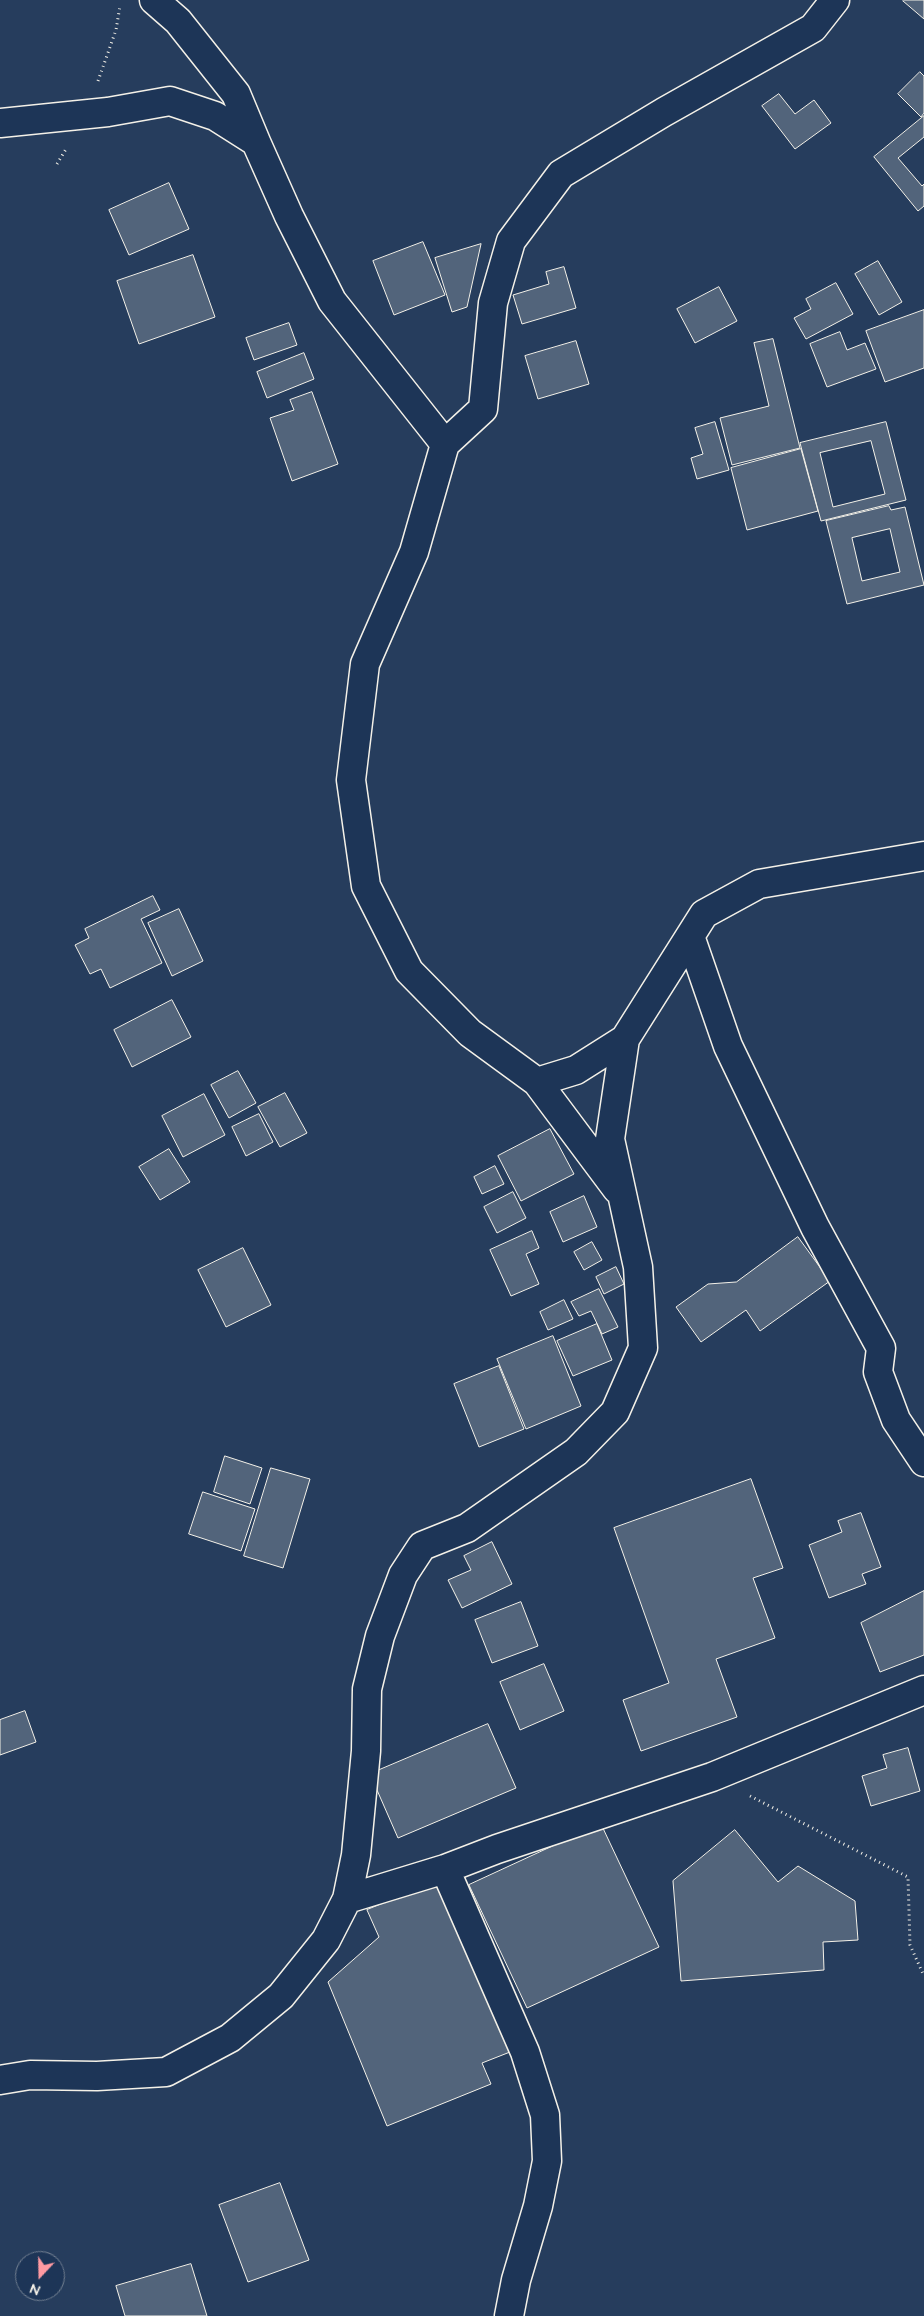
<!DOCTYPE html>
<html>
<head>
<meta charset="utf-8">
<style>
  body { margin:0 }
  #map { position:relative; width:924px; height:2316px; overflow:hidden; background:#263d5d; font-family:"Architects Daughter",sans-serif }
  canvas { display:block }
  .north { position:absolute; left:15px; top:2251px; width:50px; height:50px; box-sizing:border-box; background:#1d3557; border:1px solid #738091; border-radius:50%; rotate:201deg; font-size:14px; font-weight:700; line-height:20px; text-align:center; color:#f4f1e8 }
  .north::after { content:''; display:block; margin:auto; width:18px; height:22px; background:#ff9aa2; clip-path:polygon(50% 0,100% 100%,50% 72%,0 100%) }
</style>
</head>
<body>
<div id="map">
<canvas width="924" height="2316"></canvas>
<div class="north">N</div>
</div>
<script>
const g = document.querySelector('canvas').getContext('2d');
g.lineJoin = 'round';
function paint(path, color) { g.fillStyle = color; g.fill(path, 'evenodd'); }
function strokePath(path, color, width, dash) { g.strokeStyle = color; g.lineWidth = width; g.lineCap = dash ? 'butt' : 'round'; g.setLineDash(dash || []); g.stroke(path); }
const building = new Path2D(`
  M904 0H924V19L903 1Z
  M920 72 924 76V113L921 117 898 94Z
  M779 94 795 114 814 100 831 123 795 149 762 106Z
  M924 116V137L898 158 922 186 924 184V206L918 211 874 157Z
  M169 183 189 229 129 255 109 210Z
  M423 242 445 295 394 315 373 261Z
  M481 244 467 307 452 312 435 258Z
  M193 255 215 317 139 344 117 281Z
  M878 261 902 302 879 315 855 274Z
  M564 267 576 308 522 324 513 295 549 284 546 272Z
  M836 283 853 314 806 339 794 318 811 309 806 299Z
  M719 287 737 321 695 343 677 309Z
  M924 310V368L885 382 866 331Z
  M289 323 297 345 254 360 246 338Z
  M840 332 847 350 865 343 876 369 827 387 810 344Z
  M773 339 800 448 732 465 720 418 769 406 754 343Z
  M576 341 589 384 538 399 525 356Z
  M304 353 314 379 267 398 257 372Z
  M312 392 338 464 292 481 270 418 294 410 290 400Z
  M715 422 729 470 697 479 691 458 703 454 695 428Z
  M886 422 906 500 821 521 800 443ZM871 441 885 494 833 507 820 453Z
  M801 449 818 511 747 530 731 468Z
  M889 506 891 510 905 507 924 585 847 604 826 521ZM890 529 900 572 862 581 852 538Z
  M153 896 160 910 141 919 162 963 110 988 101 969 90 974 75 945 89 938 85 929Z
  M179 909 203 961 172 976 148 923Z
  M172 1000 191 1037 132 1067 114 1030Z
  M238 1071 256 1103 229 1118 211 1085Z
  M285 1093 307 1133 280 1147 258 1107Z
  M204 1094 225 1135 183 1157 162 1116Z
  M259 1114 273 1142 246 1156 232 1127Z
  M550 1129 574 1174 521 1201 498 1156Z
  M169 1149 190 1182 160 1200 139 1167Z
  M495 1166 504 1184 482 1194 474 1177Z
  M513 1192 526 1218 497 1233 484 1207Z
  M584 1196 597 1227 563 1242 550 1212Z
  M532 1231 539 1248 526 1254 539 1284 511 1296 490 1250Z
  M798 1237 830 1281 760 1331 746 1310 701 1342 676 1307 708 1284 736 1282Z
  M592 1242 602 1260 584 1270 574 1252Z
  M243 1248 271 1305 226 1327 198 1270Z
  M616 1267 624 1284 604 1294 596 1277Z
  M599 1289 618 1327 602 1334 591 1311 579 1316 571 1302Z
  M564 1300 573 1319 548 1330 540 1312Z
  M597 1324 612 1360 573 1376 557 1341Z
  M553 1336 581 1406 526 1429 497 1359Z
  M499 1366 524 1429 479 1447 454 1384Z
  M225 1456 262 1468 250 1504 214 1492Z
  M271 1468 310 1479 283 1568 244 1556Z
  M751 1479 783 1568 753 1578 775 1638 716 1659 737 1717 641 1751 623 1700 669 1683 614 1528Z
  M203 1492 255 1509 241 1551 189 1534Z
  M861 1513 881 1567 862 1574 866 1584 829 1598 809 1545 842 1532 838 1521Z
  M492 1542 512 1584 462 1608 448 1580 471 1570 464 1556Z
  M924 1591V1655L880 1672 861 1623Z
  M521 1602 538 1646 492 1663 475 1620Z
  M544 1664 564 1711 520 1730 500 1682Z
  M25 1711 36 1742 0 1755V1720Z
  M488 1724 516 1788 398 1838 370 1774Z
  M908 1748 920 1791 871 1806 862 1776 887 1768 883 1755Z
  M601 1824 659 1947 527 2008 469 1885Z
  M735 1830 778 1882 798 1866 855 1901 858 1940 823 1942 824 1970 681 1981 673 1881Z
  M439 1881 510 2052 482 2063 491 2084 387 2126 328 1982 379 1937 367 1910Z
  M280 2183 309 2260 248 2282 219 2205Z
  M191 2264 207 2316H125L116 2286Z`);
paint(building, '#52647b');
strokePath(building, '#f4f1e8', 1);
const minor = new Path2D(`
  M154 0 178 21 236 94 256 142
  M0 123 108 112 170 101 215 116 256 142 289 216 332 301 445 444
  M690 936 728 1046 815 1227 881 1348 878 1372 896 1420 924 1462
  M537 1082 576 1070 625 1039
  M617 1189 537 1082 470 1033 409 971 366 886 351 780 365 664 414 552 445 444 483 409 493 303 511 241 561 174 664 112 813 28 835 0
  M445 1869 525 2052 545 2115 547 2161 538 2206 516 2280 509 2316
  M347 1899 445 1869 497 1849 712 1777 924 1690
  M0 2080 30 2075 97 2076 166 2072 230 2038 281 1996 326 1940 347 1899 356 1855 366 1751 367 1689 380 1636 403 1575 422 1546 467 1528 576 1452 615 1412 643 1348 638 1267 610 1139 625 1039 704 914 759 884 924 856`);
strokePath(minor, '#f4f1e8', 31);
strokePath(new Path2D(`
  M98 81 116 30 120 6
  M57 164 66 149
  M750 1796 908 1877 910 1945 924 1976`), '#f4f1e8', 3, [1, 4]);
strokePath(minor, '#1d3557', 28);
</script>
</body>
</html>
